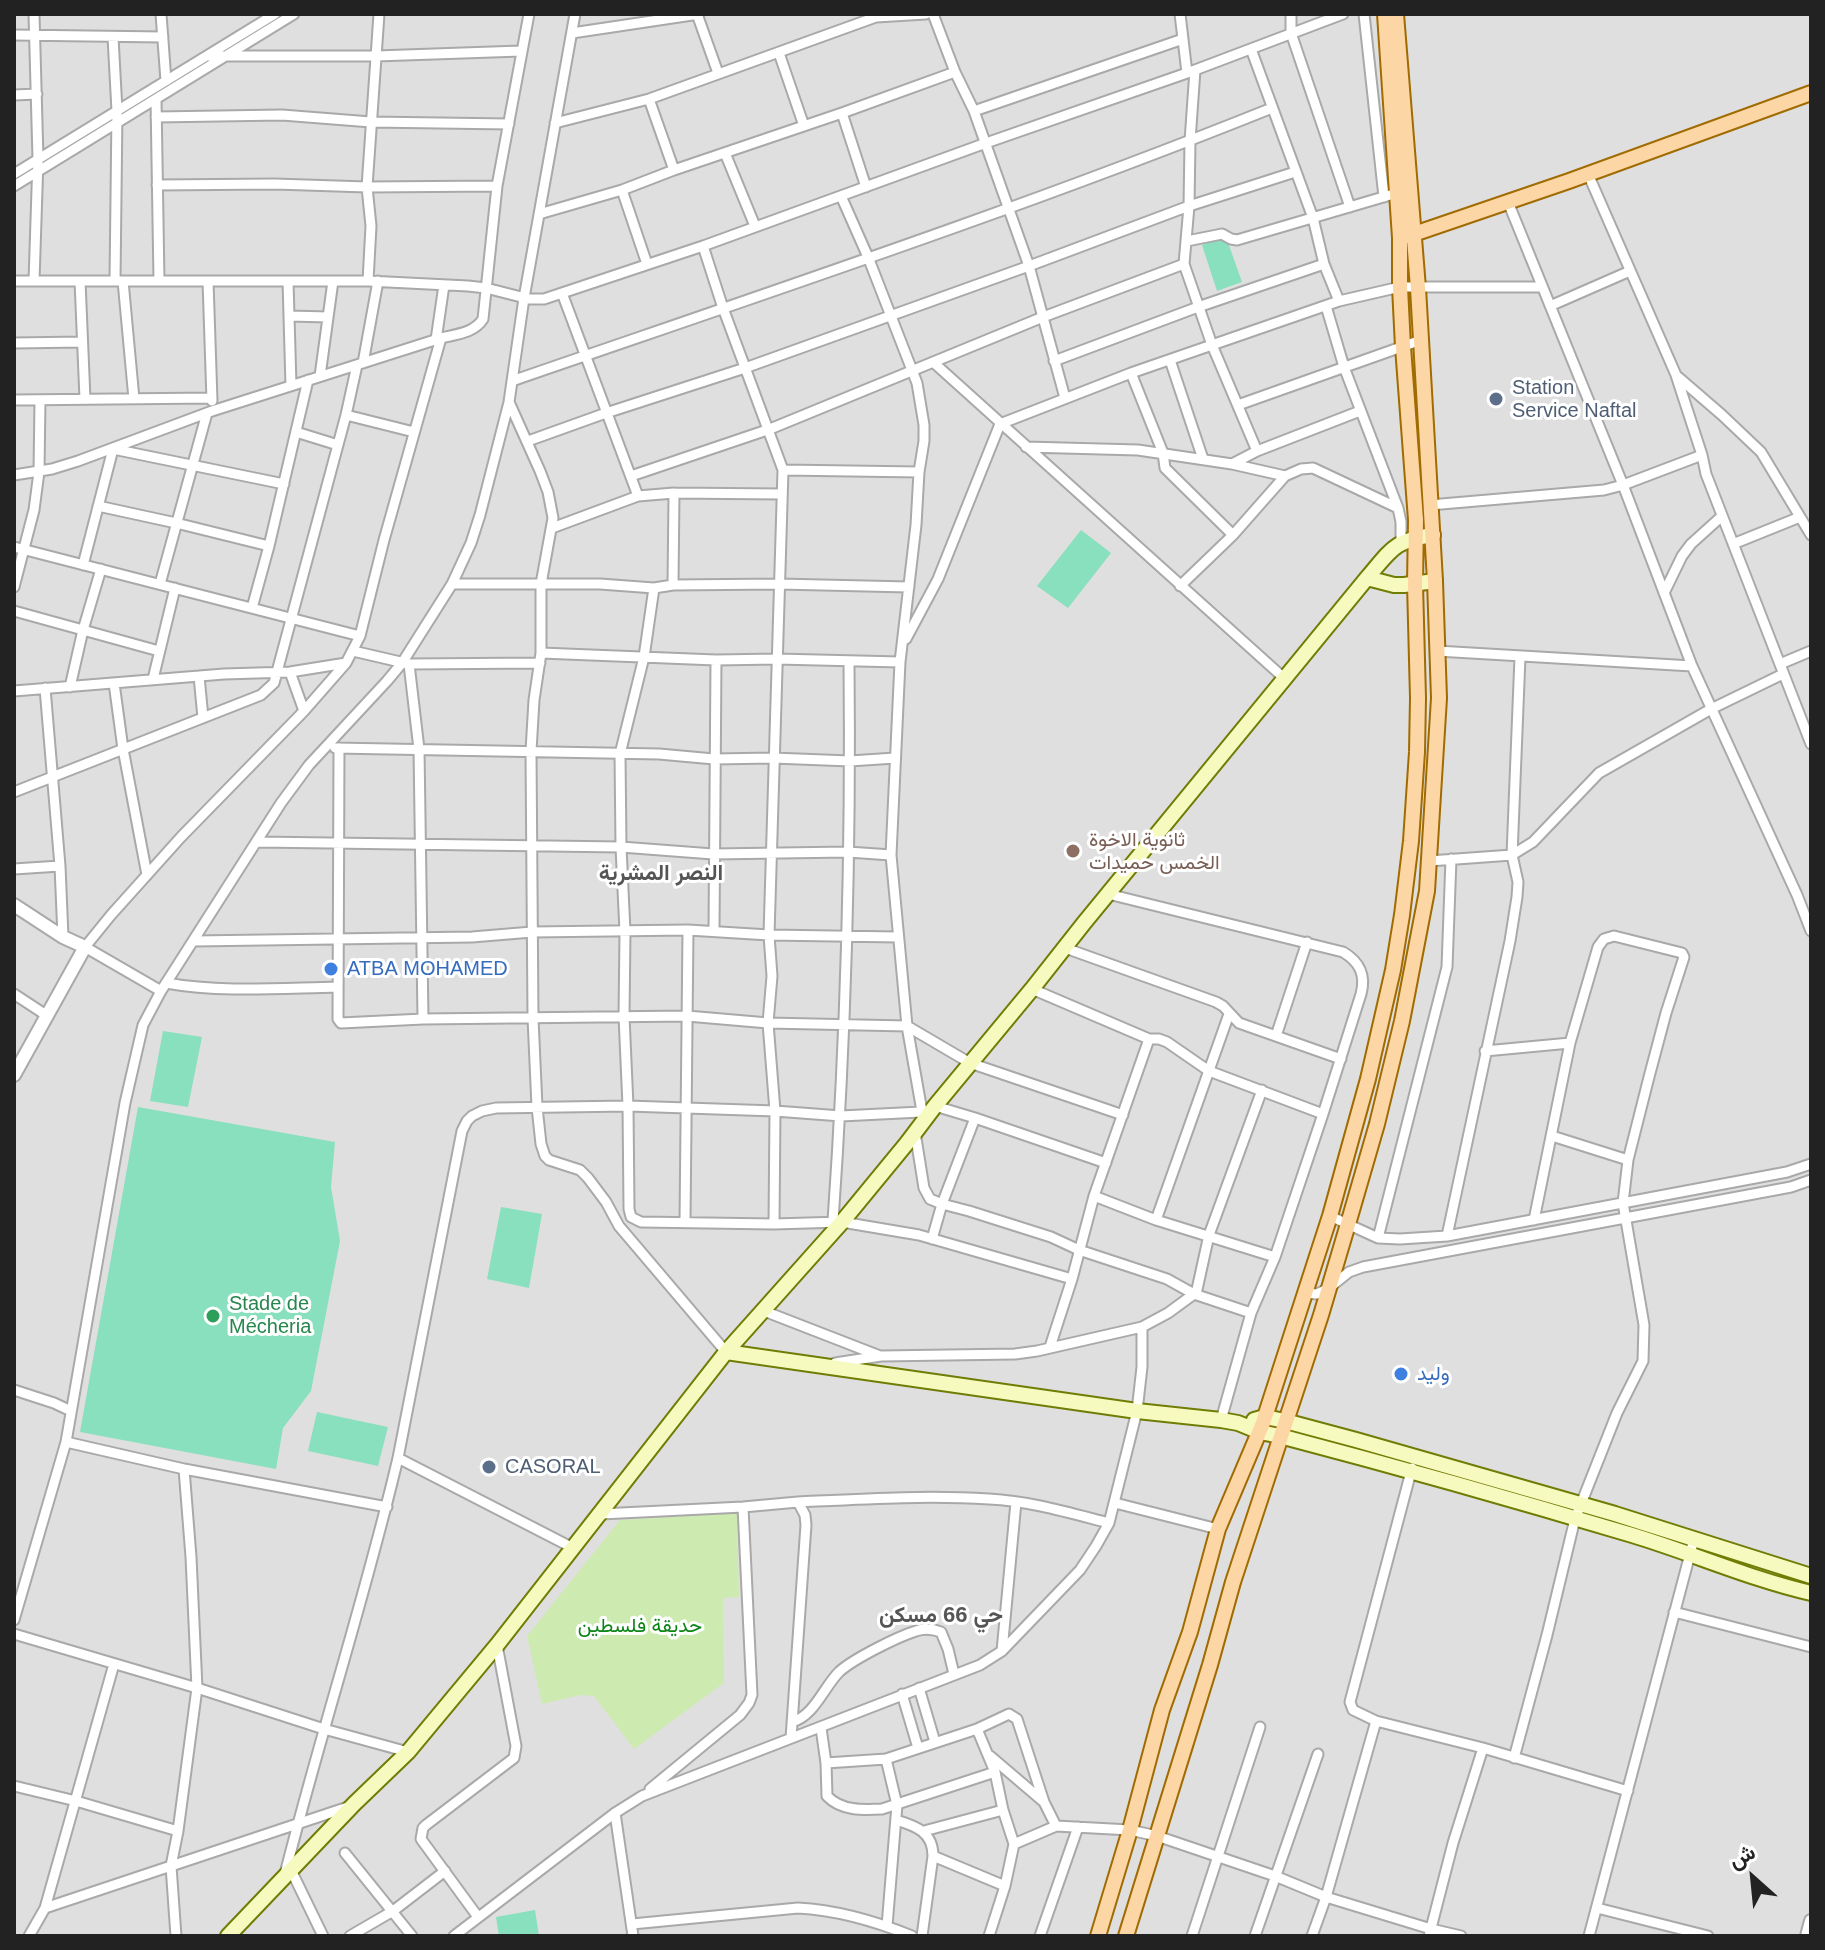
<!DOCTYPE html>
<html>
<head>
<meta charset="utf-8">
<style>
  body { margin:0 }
  #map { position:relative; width:1825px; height:1950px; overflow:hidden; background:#f2efe9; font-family:Helvetica,Vazirmatn,sans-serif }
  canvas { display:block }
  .frame { position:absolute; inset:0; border:16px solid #222; pointer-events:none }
  .north { position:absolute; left:1713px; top:1838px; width:80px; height:80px; -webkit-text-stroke:6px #fff; paint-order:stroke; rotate:333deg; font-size:22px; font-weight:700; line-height:32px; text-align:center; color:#222 }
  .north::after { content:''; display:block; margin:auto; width:28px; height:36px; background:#222; clip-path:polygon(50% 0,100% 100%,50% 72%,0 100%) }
</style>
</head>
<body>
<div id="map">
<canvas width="1825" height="1950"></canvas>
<div class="frame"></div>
<div class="north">ش</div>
</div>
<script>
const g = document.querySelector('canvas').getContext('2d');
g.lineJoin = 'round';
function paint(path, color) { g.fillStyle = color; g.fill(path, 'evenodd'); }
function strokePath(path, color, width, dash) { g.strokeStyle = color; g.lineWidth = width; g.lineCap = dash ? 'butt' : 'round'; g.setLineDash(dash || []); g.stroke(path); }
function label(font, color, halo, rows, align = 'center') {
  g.font = font + ' Helvetica,Vazirmatn,sans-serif'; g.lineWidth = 6; g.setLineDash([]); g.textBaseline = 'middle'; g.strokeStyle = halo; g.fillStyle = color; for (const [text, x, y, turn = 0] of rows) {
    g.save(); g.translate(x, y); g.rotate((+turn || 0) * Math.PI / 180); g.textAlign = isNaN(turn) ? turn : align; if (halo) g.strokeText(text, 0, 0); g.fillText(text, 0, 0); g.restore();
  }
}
paint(new Path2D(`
  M14 14H1811V1936H14Z`), '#e0dfdf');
paint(new Path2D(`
  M737 1513 739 1597 723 1598 724 1683 634 1749 594 1696 581 1695 542 1704 527 1636 620 1520Z`), '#cdebb0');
paint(new Path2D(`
  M1226 237 1242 282 1217 291 1202 245Z
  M1081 530 1111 553 1068 608 1037 586Z
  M163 1031 202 1037 188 1107 150 1101Z
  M138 1107 335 1142 331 1187 340 1241 311 1391 283 1428 276 1469 80 1432Z
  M501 1207 542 1214 529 1288 487 1279Z
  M317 1412 388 1427 378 1466 308 1451Z
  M535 1910 539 1936H499L496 1917Z`), '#88e0be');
const minor = new Path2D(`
  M161 14 166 81
  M697 14 718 73
  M872 14 876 17 926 14
  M933 14 955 72 974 111 1029 266 1065 398
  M1180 14 1187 73
  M1291 14V33L1350 207
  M1364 14 1384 197
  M572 33 699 14
  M14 35 163 37
  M113 37 117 111 115 281
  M1251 49 1313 218 1324 264 1339 301
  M779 53 804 126
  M207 56H376L521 51
  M1195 70 1190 141 1189 206 1184 264 1212 345 1257 451
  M14 95 37 94
  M156 99 159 281
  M649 99 674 170
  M974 111 1183 39
  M842 113 866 187
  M156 117 282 115 371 122 509 124
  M555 123 649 99 876 17
  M725 153 755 226
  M14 174 275 14
  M1588 174 1676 375 1702 455 1706 474 1811 744
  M157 185 275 184 367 187 497 186
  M14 186 294 14
  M622 190 647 264
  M841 196 868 257 917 383 924 425V441L919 472 916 525 900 662 891 855 907 1026 923 1117
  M1508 202 1623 485 1692 666 1797 895 1811 931
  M539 214 622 190 674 170 842 113 955 72
  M1187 241 1222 234 1231 239 1237 240 1397 193
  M703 246 723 308 783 470 769 935 772 976 768 1023 775 1111 774 1224
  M14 281H368L468 286 486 288 529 299H544L703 246 986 143 1187 73 1343 14
  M34 281 38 159 34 14
  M80 281 85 399
  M123 281 134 399
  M208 281 212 401
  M288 281 291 386
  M368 281 371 226 367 187 379 14
  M562 293 638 496
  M1326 306 1344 367 1398 508 1401 522V542
  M1550 306 1630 271
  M289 316 328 317
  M436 340 444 285
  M14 343 82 342
  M1170 360 1203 459
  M1054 361 1198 307 1324 264
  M933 362 1285 679
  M363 363 378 281
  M1131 373 1163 453 1165 468 1233 535
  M320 376 333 281
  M1678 377 1722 415 1761 452 1811 535
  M512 381C767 293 1023 208 1272 108
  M14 400 212 398
  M509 402 540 471 548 492 553 518 541 584V653L534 700 531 751 533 1018 537 1107 541 1144 545 1156 549 1160 580 1170 588 1178 606 1202 619 1226 726 1352
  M1238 405 1421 340
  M346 415 414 432
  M296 432 338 445
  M528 441 606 413 745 368 1029 266 1189 206 1295 172
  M1026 447 1138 450 1232 464 1285 476 1301 469 1313 468 1398 508
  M1232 464 1257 451 1360 411
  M783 470 919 472
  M14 475 52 469 78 461 212 411 441 338C457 334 474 333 483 319L497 186 529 14
  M631 476 770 429 1043 317 1184 264
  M1430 505 1604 490 1623 485 1702 455
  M98 506 176 523 269 546
  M552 528 638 496 674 493 781 494
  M1733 544 1800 517
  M14 547 360 636
  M83 565 113 449 284 484
  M160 584 207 413
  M452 584H600L654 588 673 585 779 584 909 587
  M673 585 674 493
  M1180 586 1233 535 1285 476
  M14 587 34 510 39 472 40 400
  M654 588 644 657 620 754 621 847 625 932 624 1016 628 1106 629 1209 631 1217 641 1222 774 1224 842 1222 919 1235 1072 1279
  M1664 593 1682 556 1691 544 1722 516
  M252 608 269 546 308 380
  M14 611 159 651
  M906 639 938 579 1000 424 1131 373 1339 301 1400 287H1542
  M353 651 409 664 540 663
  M1437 651 1692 666
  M541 653 716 660 777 659 900 662
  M409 664 419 749 423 1019
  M1780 664 1811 651
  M290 672 304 711
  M199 676 203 718
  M153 679 175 588
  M114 683 123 749 147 875
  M70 687 83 630 101 569
  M45 688 60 866 63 937
  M14 691 224 674 290 672 346 663
  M335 748 659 754 714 759 773 758 850 761 895 758
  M339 748 338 1019 341 1023 423 1019 687 1016 768 1023 907 1026 970 1063 1123 1115
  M14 792 261 695 274 683 346 415 357 365
  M258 842 621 847 713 854 848 852 891 855
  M1429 861 1512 855 1533 842 1599 773 1711 709 1783 674
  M14 869 60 866
  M1108 894 1343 952C1360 962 1366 975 1361 994L1323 1114 1275 1257 1251 1313 1221 1420
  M714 931 716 660
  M194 941 472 937 532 932 688 930 769 935 898 937
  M1065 948 1216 1002 1223 1006 1239 1023 1341 1059
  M166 983C222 993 281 988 338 987
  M1032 989 1149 1039H1159L1167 1042 1209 1071 1323 1114
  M161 991 85 947 111 915 181 837 304 711 346 663 360 636 384 540 441 338
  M14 994 46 1015
  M1276 1036 1307 942
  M1485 1051 1570 1043
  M935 1106 975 1118 1106 1163
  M915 1132 924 1188 930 1199 942 1204 975 1118
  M1552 1136 1628 1160
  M1094 1196 1156 1220 1275 1257
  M1330 1216 1378 1238 1400 1239 1447 1236 1787 1172 1811 1164
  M1156 1220 1229 1014
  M833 1221C846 1035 851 848 849 661
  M685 1222 688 930
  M1447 1236 1510 941 1517 897 1518 882 1512 855 1520 657
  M1378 1238 1447 967 1451 859
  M932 1239 942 1204 969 1211 1051 1237 1079 1250 1167 1279 1194 1294
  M1304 1293 1317 1294 1329 1288 1349 1272 1363 1267 1791 1187 1811 1180
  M1196 1294 1209 1235 1262 1090
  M764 1311 880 1356
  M1050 1347 1072 1279 1094 1196 1149 1039
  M835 1363 881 1356 1015 1354 1037 1351 1142 1327 1168 1313 1194 1294 1251 1313
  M14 1390 54 1403 71 1411
  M66 1442 184 1469 387 1507
  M398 1458 573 1548
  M1412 1468 1350 1702 1353 1710 1376 1721 1483 1748 1628 1791
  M798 1502C861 1499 926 1495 989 1499 1030 1501 1070 1513 1109 1523
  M1115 1503 1218 1529
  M601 1514 743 1507 798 1502 805 1515 806 1525 791 1738
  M1674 1612 1811 1647
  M14 1620 66 1442 125 1103 143 1025 161 991 281 803 309 765 387 681 402 663 452 584 471 543 480 515 509 402 524 298 575 14
  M14 1634 197 1688 324 1729 408 1752
  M1002 1651 1016 1502
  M919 1688 935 1742
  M902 1694 918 1748
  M792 1722C814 1716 824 1687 839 1672 853 1659 897 1637 916 1631 924 1628 933 1629 941 1632L948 1649 954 1674
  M821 1728 826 1763 827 1796C841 1811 863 1810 882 1809L995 1772
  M977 1729 995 1772 1003 1810 1014 1844 1005 1886 989 1936
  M990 1756 1044 1802 1056 1826
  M1514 1758 1547 1635 1575 1519 1617 1413 1643 1361 1644 1325 1623 1203 1628 1160 1649 1077 1666 1013 1684 957 1682 953 1614 936 1604 939 1598 947 1570 1043 1534 1220
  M886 1759 897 1805 887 1926
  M826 1763 886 1759 977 1729 1009 1714 1017 1719 1044 1802
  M14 1786 76 1801 178 1831
  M650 1789 740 1715 749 1703 752 1695 743 1507
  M615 1813 633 1936
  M896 1820C916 1826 933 1832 933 1856L922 1936
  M924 1831 1003 1810
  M1014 1844 1056 1826 1130 1830 1157 1836 1275 1876 1326 1897 1431 1929 1461 1936
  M345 1853 412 1936
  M933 1856 1005 1886
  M291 1870 323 1936
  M285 1874C320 1735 365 1598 398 1458L462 1131 467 1121 472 1116 482 1111 496 1108 628 1106 775 1111 841 1116 921 1112
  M45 1908 114 1664
  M1597 1908 1708 1936
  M478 1917 421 1839 423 1828 426 1825 514 1758 516 1746 497 1645
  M632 1924 798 1908C837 1910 875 1921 912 1936
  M29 1936 45 1908 351 1806
  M176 1936 171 1866 178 1831 197 1688 191 1557 184 1469
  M350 1936 393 1911 445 1871
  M454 1936 615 1813 642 1796 980 1665 1002 1651 1080 1570 1096 1546 1109 1523 1137 1411 1142 1367V1327
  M1040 1936 1078 1827
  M1192 1936 1260 1727
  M1255 1936 1318 1754
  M1312 1936 1326 1897 1376 1721
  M1429 1936 1453 1843 1483 1748
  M1589 1936 1694 1539`);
const tertiary = new Path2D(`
  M14 905 63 937 85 947 14 1075
  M1807 1936 1811 1921`);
const secondary = new Path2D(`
  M1367 578 1394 585H1404L1435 581
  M726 1352 1137 1411 1221 1420 1238 1423 1260 1432 1280 1436C1398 1467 1515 1500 1632 1535 1692 1553 1750 1579 1811 1593
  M1254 1420 1265 1417 1285 1421 1356 1440 1615 1514 1811 1576
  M228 1936 354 1804 408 1752 497 1645 726 1352 842 1222 907 1143 935 1106 1032 989 1084 923 1367 578C1391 550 1394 540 1433 535`);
const primary = new Path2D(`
  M1408 236 1569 181 1811 93
  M1098 1936 1130 1830 1162 1710 1190 1632 1218 1529 1263 1423 1330 1216 1368 1079 1393 970 1402 915 1411 841 1417 752 1418 698 1415 584 1416 520 1403 347 1400 287V238L1385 14
  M1126 1936 1210 1665 1233 1582 1321 1315 1348 1224 1377 1124 1402 1021 1427 891 1439 698 1435 581 1418 288 1396 14`);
strokePath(minor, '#a9a9a9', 13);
strokePath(tertiary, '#a9a9a9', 16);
strokePath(secondary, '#707d05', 18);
strokePath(primary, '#a06b00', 18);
strokePath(minor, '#fff', 9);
strokePath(tertiary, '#fff', 12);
strokePath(secondary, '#f7fabf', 14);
strokePath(primary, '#fcd6a4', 14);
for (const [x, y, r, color] of [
  [1496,399,8,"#5c6f8a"],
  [1073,851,8,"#8d6e63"],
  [331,969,8,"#3f7fe0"],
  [213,1316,8,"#2e9e5b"],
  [1401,1374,8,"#3f7fe0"],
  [489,1467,8,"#5c6f8a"]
]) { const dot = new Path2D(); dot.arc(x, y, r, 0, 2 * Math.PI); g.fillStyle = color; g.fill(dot); strokePath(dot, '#fff', 3); }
label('20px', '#4e5e75', '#fff', [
  ["Station",1512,388],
  ["Service Naftal",1512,411],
  ["CASORAL",505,1467]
], 'left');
label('20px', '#785e54', '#fff', [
  ["ثانوية الاخوة",1089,840],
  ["الخمس حميدات",1089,863]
], 'left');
label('20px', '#366cbe', '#fff', [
  ["ATBA MOHAMED",347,969],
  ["وليد",1417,1374]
], 'left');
label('20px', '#27864d', '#fff', [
  ["Stade de",229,1304],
  ["Mécheria",229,1327]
], 'left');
label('20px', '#0c8416', '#fff', [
  ["حديقة فلسطين",640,1626]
]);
label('bold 22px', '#555', '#fff', [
  ["النصر المشرية",661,874],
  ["حي 66 مسكن",941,1616]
]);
</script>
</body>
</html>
